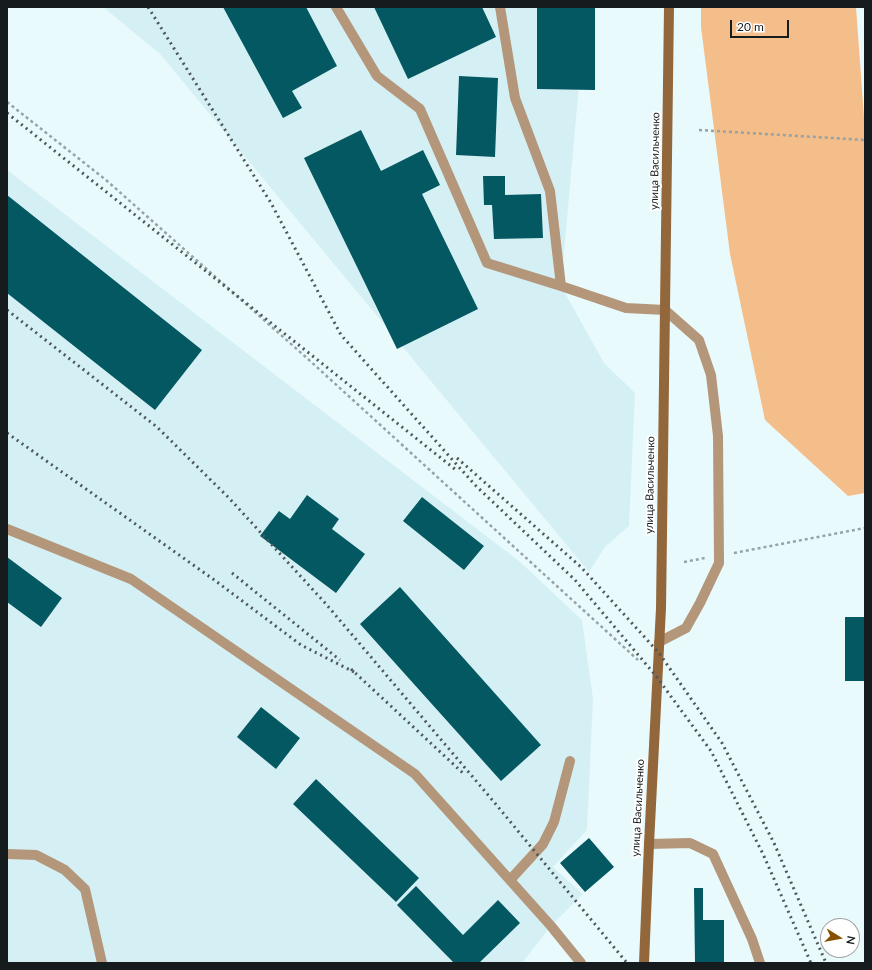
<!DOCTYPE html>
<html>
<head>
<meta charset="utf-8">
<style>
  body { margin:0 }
  #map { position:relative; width:872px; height:970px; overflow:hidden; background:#e9fafd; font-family:Lato,sans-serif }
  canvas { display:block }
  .frame { position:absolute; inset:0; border:8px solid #161c1d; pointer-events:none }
  .north { position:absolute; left:820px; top:918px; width:40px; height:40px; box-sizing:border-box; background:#fff; border:1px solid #a2a4a5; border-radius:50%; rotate:101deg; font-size:11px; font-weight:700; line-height:16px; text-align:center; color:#161c1d }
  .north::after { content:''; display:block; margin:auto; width:14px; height:18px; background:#885003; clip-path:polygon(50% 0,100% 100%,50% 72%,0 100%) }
  .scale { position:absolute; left:730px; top:20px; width:59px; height:18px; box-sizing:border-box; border:2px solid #161c1d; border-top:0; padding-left:5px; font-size:12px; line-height:14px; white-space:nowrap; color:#161c1d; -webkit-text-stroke:3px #fff; paint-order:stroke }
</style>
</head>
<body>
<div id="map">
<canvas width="872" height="970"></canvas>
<div class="frame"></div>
<div class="north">N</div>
<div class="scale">20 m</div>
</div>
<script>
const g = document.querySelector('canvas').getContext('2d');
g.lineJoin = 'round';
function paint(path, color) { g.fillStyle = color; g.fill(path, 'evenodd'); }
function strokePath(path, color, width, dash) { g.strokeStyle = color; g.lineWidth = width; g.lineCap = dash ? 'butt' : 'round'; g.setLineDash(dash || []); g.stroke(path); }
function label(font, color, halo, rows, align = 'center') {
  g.font = font + ' Lato,sans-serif'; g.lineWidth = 4; g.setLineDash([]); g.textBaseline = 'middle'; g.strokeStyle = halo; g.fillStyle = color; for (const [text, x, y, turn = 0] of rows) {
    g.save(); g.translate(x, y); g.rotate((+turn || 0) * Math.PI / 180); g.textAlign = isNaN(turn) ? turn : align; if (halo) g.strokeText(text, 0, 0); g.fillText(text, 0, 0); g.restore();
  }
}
paint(new Path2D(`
  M103 7H586L561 286 604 363 635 393 629 526 605 547 589 572 160 54Z
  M7 170 519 561 582 620 593 699 587 830 553 867 583 894 551 926 522 963H7Z`), '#d5f0f4');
paint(new Path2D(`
  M701 7H856L865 131V493L848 496 765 420 730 254 701 27Z`), '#f4be8a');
paint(new Path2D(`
  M223 7H306L337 66 292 91 302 108 283 118Z
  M374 7H482L496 37 408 79Z
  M537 7H595V90L537 89Z
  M459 76 498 78 495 157 456 155Z
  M361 130 381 171 423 150 440 185 422 194 478 309 397 349 304 158Z
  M483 176H505V195L541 194 543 238 494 239 492 205H484Z
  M7 195 202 350 155 410 7 293Z
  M307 495 339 519 332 529 365 554 336 593 260 536 279 511 290 519Z
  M422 497 484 546 464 570 403 521Z
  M7 557 62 598 41 627 7 602Z
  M400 587 541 745 501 781 360 624Z
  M845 617H865V681H845Z
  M261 707 300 738 276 769 237 737Z
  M316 779 419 878 396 902 293 804Z
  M589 838 614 867 585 892 560 863Z
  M416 886 463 935 498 900 520 923 479 963H454L397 905Z
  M694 888H703V920H724V963H695Z`), '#045862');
strokePath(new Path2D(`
  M7 102 106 180 308 359 638 660
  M699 130 865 140
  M734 553 865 528
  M684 562 705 558`), '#96a2a5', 2.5, [3, 3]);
strokePath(new Path2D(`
  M336 7 377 76 420 109 487 263 561 286
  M500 7 515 98 550 191 561 286 626 308 665 310 699 340 711 375 718 436 719 563 700 603 686 628 659 642
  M7 529 131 579 415 774 551 926 581 963
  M649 844 690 843 713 854 752 939 760 963
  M7 854 36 855 65 870 85 889 102 963
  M510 880 543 844 554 822 570 761`), '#b4967a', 10);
strokePath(new Path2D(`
  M644 963 649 844 661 608 669 7`), '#92673c', 10);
strokePath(new Path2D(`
  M148 7 271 203 341 335 475 485 575 580 656 676 711 751 763 854 811 963
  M7 113 456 470
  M7 310 157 427 229 498 326 604 494 802 627 963
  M7 433 213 579 301 645 354 672
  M457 458 581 567 659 653 722 743 774 843 826 963
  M232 573 340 660
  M351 669 465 775`), '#4e5759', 3, [2, 4]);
label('11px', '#161c1d', '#fff', [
  ["улица Васильченко",655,161,-89],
  ["улица Васильченко",650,485,-89],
  ["улица Васильченко",638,808,-87]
]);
</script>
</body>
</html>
